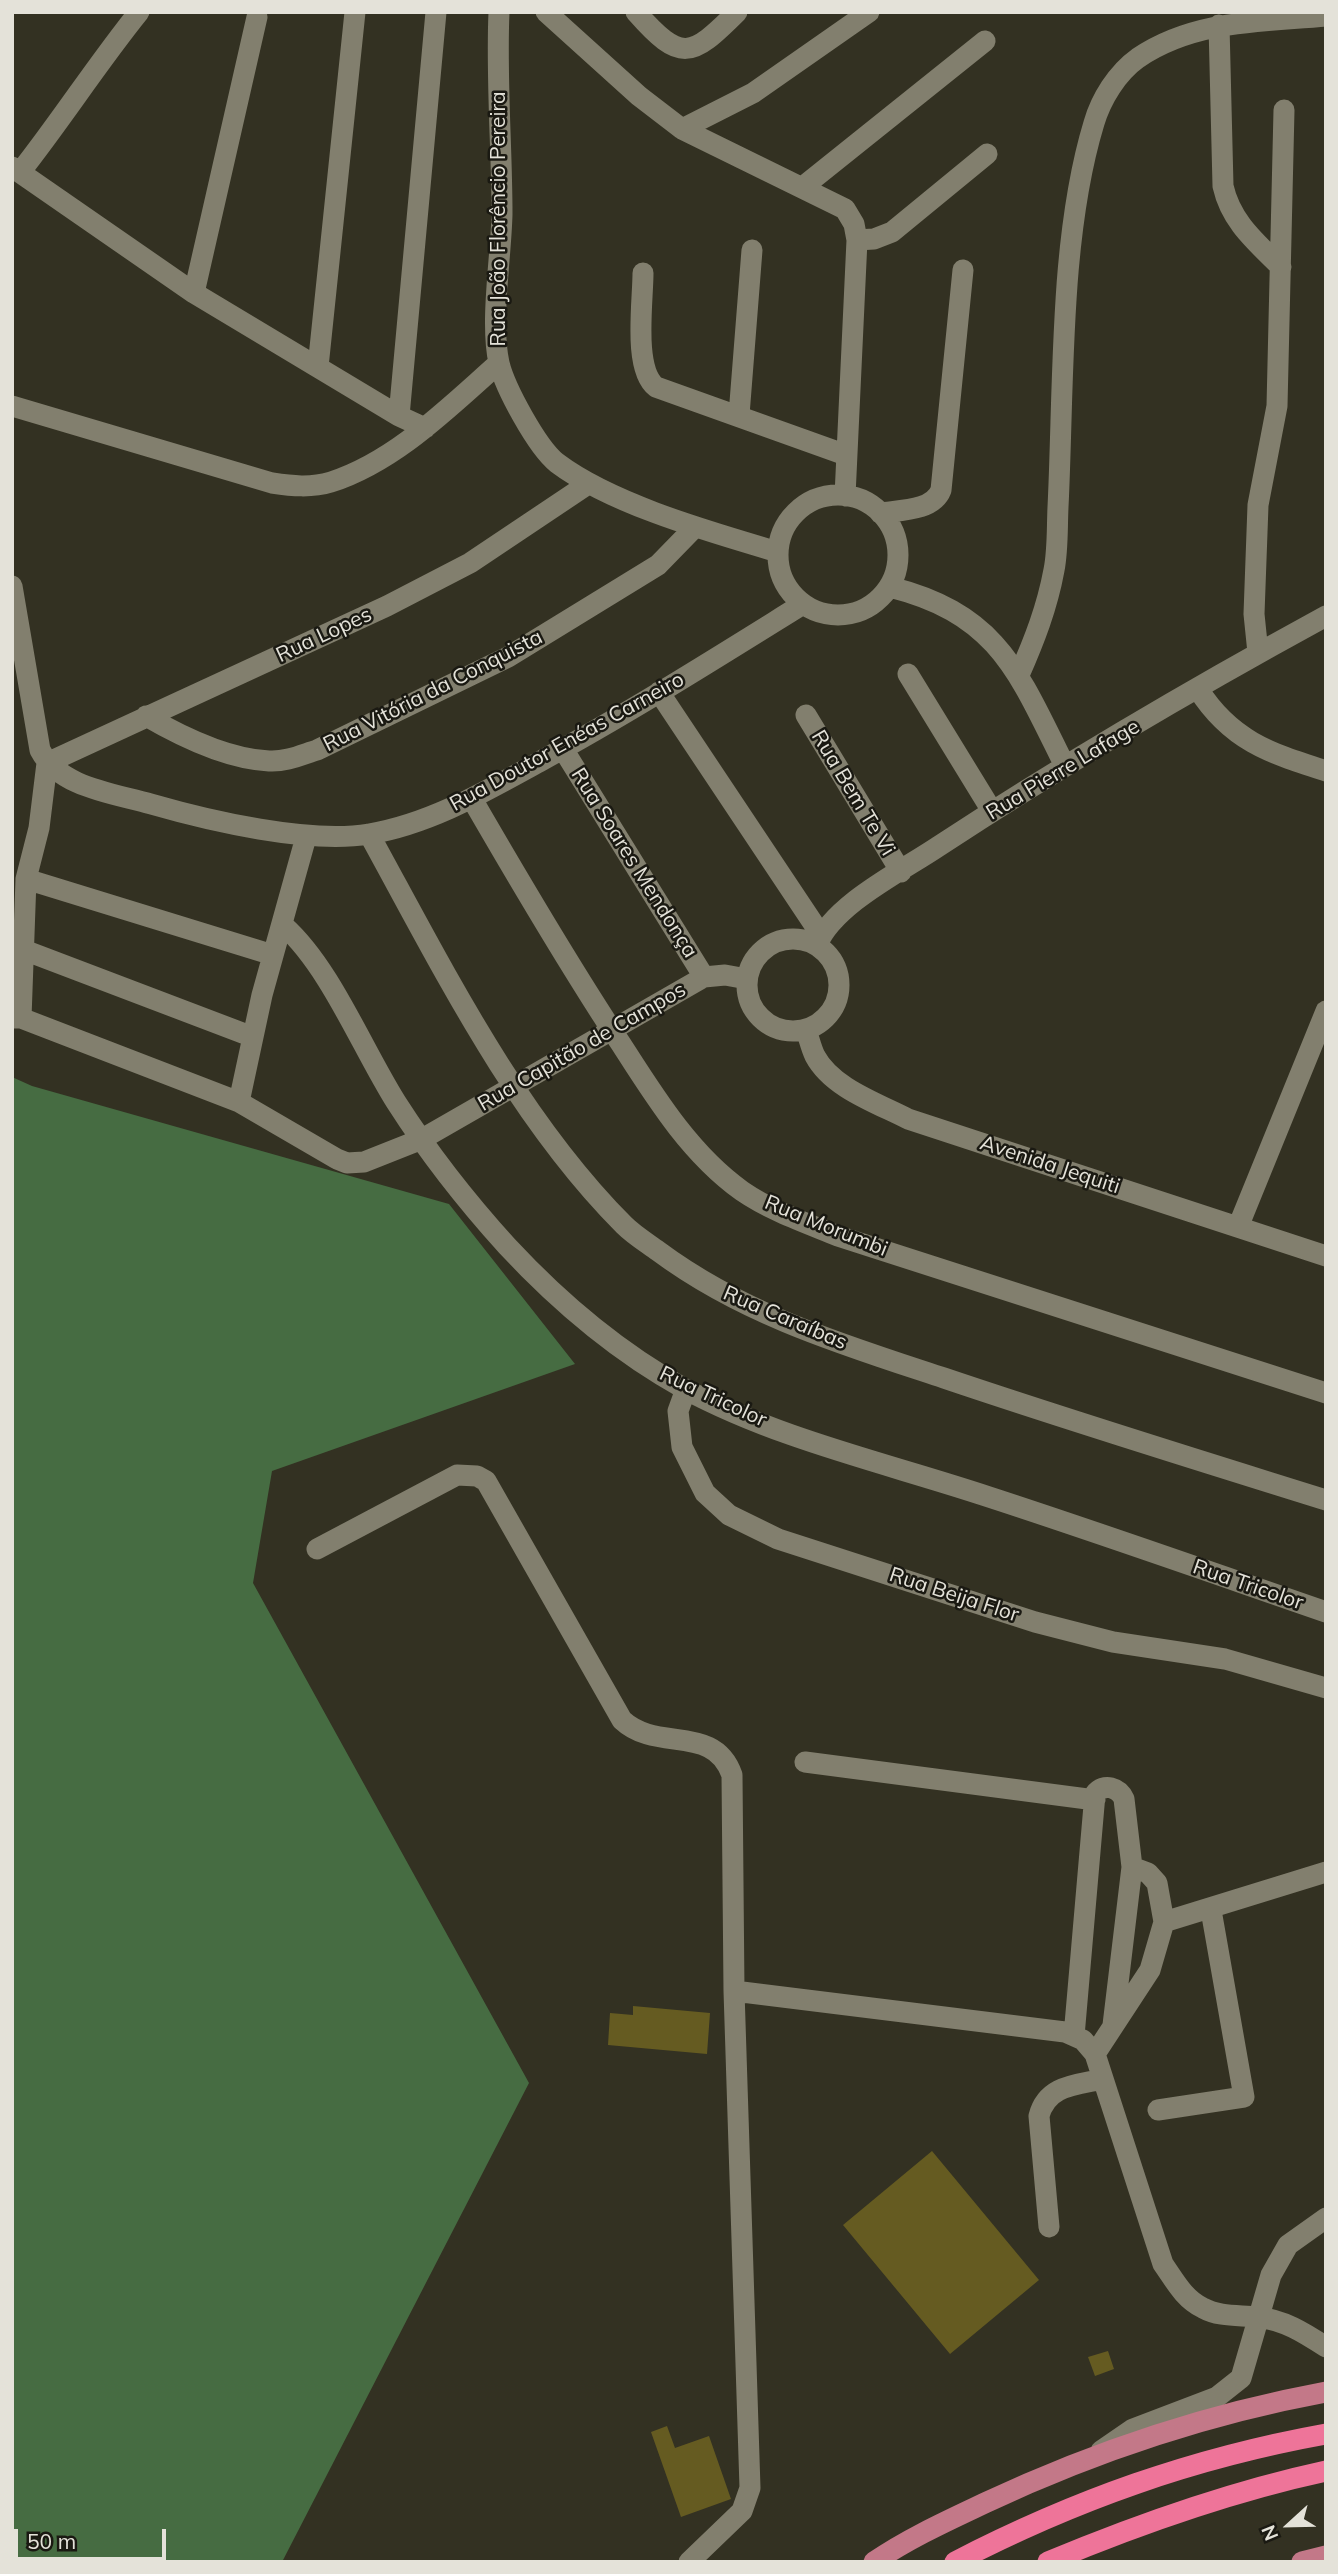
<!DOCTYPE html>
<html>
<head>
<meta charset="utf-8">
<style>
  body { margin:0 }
  #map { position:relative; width:1338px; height:2574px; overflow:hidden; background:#333122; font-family:Mulish,sans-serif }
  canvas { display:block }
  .frame { position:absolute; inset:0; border:14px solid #e4e2d9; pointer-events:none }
  .north { position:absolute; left:1254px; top:2490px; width:70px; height:70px; -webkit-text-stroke:5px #1a1912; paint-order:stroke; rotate:248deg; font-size:19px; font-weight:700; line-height:28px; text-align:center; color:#e4e2d9 }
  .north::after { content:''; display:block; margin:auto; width:24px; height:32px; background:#e4e2d9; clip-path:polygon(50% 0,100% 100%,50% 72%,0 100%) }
  .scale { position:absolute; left:14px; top:2529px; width:152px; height:32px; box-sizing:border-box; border:4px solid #e4e2d9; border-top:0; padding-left:9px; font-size:21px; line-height:24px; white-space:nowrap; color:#e4e2d9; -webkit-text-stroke:5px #1a1912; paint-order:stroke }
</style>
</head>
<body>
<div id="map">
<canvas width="1338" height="2574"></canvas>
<div class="frame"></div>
<div class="north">N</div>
<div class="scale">50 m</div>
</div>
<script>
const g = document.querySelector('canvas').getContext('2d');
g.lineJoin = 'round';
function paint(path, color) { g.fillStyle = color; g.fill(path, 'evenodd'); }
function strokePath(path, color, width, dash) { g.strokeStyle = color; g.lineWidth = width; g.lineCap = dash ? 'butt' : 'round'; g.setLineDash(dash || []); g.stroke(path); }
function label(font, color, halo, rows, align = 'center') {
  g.font = font + ' Mulish,sans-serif'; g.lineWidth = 5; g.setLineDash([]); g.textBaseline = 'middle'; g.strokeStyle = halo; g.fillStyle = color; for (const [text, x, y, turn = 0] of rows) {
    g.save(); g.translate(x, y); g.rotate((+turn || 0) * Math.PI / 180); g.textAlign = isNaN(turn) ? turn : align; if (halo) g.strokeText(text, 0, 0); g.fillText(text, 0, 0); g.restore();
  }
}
paint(new Path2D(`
  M12 1077 32 1086 449 1204 575 1364 272 1471 253 1583 529 2083 282 2562H12Z`), '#466c42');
paint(new Path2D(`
  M633 2006 710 2013 707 2054 608 2045 610 2013 633 2015Z
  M932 2151 1039 2280 950 2354 843 2225Z
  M1108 2351 1114 2369 1095 2376 1088 2357Z
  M667 2426 675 2448 709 2436 731 2499 681 2517 651 2432Z`), '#655b21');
strokePath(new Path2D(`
  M499 12C496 79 502 147 502 214 501 258 490 322 499 363 505 388 537 447 557 463 613 505 711 532 778 552
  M546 12 639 96 682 129 845 209 854 224 857 240 845 496
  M636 12C681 63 691 58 737 12
  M1219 25 1223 186C1231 222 1256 242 1281 267
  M682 129 753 93 869 12
  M12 167 194 293 399 416 425 428
  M21 171C62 119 97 64 139 12
  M804 186 985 41
  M857 240 874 239 892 232 987 154
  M643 273C643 302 633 369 656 387L846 455
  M194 293 257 17
  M318 367 355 12
  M12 406 272 483C292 486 311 488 331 482 396 461 449 407 499 363
  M739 415 752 250
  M399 416 436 12
  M778 555a60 60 0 1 1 120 0a60 60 0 1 1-120 0Z
  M880 513C900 510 933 511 941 490L963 270
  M12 586 40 750C60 788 113 793 151 804 210 821 309 844 369 834 430 824 486 791 539 762 629 713 716 658 803 604
  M890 587C998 614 1018 672 1064 764
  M1258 653 1254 614 1258 505 1277 406 1284 110
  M908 674 992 811
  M1019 675C1034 641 1047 608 1054 570 1058 550 1057 528 1058 507 1064 386 1059 238 1094 123 1101 99 1117 73 1138 58 1194 20 1260 22 1326 16
  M1198 689C1231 741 1270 753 1326 771
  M659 692 821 935
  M806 715 901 872
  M146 716C182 737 227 759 269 761 286 762 301 755 317 750L508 657 658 565 695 527
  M563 749 704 977
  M472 799C520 882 568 964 621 1044 655 1097 690 1154 742 1191 771 1211 806 1223 838 1236L1326 1393
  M369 834C442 967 516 1117 624 1225 634 1235 647 1243 658 1251 744 1315 844 1345 944 1378 1071 1421 1198 1460 1326 1500
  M26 879 273 955
  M284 926C330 967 362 1048 396 1102 428 1152 467 1202 507 1246 559 1302 618 1352 685 1389 778 1439 886 1463 986 1496 1100 1533 1213 1573 1326 1612
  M747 985a46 46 0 1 1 92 0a46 46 0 1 1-92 0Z
  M817 945C834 904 902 871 939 846 1064 764 1194 688 1326 616
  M24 950 253 1037
  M12 1018H21L239 1102 337 1159 347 1163 364 1162 422 1139 704 977 725 975 747 979
  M21 1018 26 879 39 828 47 763 387 606 470 563 588 484
  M806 1030C809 1038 811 1048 815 1056 832 1088 877 1103 908 1119L1326 1256
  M239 1102 262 995 306 837
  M1238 1227 1326 1011
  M686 1389 678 1411 682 1447 705 1493 729 1515 778 1539 1035 1622 1113 1642 1225 1659 1326 1688
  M317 1549 457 1475 477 1476 486 1481 622 1720C657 1753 714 1723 732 1775L734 1991 750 2488 742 2511 689 2562
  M805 1762 1095 1800
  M1164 1922 1326 1872
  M734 1991 1065 2032 1083 2040 1095 2054 1163 2264C1175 2281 1184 2299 1203 2308 1219 2317 1239 2315 1257 2317 1284 2320 1303 2332 1326 2347
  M1113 2025 1132 1867
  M1074 2036 1095 1794C1104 1782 1119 1788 1124 1799L1132 1867 1148 1873 1157 1883 1164 1922 1150 1970 1095 2054
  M1158 2110 1244 2097 1211 1910
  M1049 2227 1039 2116C1047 2085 1076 2085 1103 2079
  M1101 2451 1133 2429 1217 2397 1241 2378 1271 2275 1288 2245 1326 2218`), '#827f6e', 21);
strokePath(new Path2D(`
  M874 2562C909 2538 949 2520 987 2502 1096 2451 1207 2414 1326 2392
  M1302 2562 1326 2556`), '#c37888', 21);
strokePath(new Path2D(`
  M955 2562C1075 2500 1193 2458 1326 2434
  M1048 2562C1139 2524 1229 2492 1326 2471`), '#ee7499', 21);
label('21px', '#e4e2d9', '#1a1912', [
  ["Rua João Florêncio Pereira",499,219,-90],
  ["Rua Lopes",324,635,-25],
  ["Rua Vitória da Conquista",433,691,-27],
  ["Rua Doutor Enéas Carneiro",567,742,-29],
  ["Rua Pierre Lafage",1063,770,-31],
  ["Rua Bem Te Vi",853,793,59],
  ["Rua Soares Mendonça",634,863,58],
  ["Rua Capitão de Campos",582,1047,-30],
  ["Avenida Jequiti",1050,1165,18],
  ["Rua Morumbi",826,1226,22],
  ["Rua Caraíbas",785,1318,23],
  ["Rua Tricolor",713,1397,25],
  ["Rua Tricolor",1248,1585,19],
  ["Rua Beija Flor",954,1595,18]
]);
</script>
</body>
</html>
